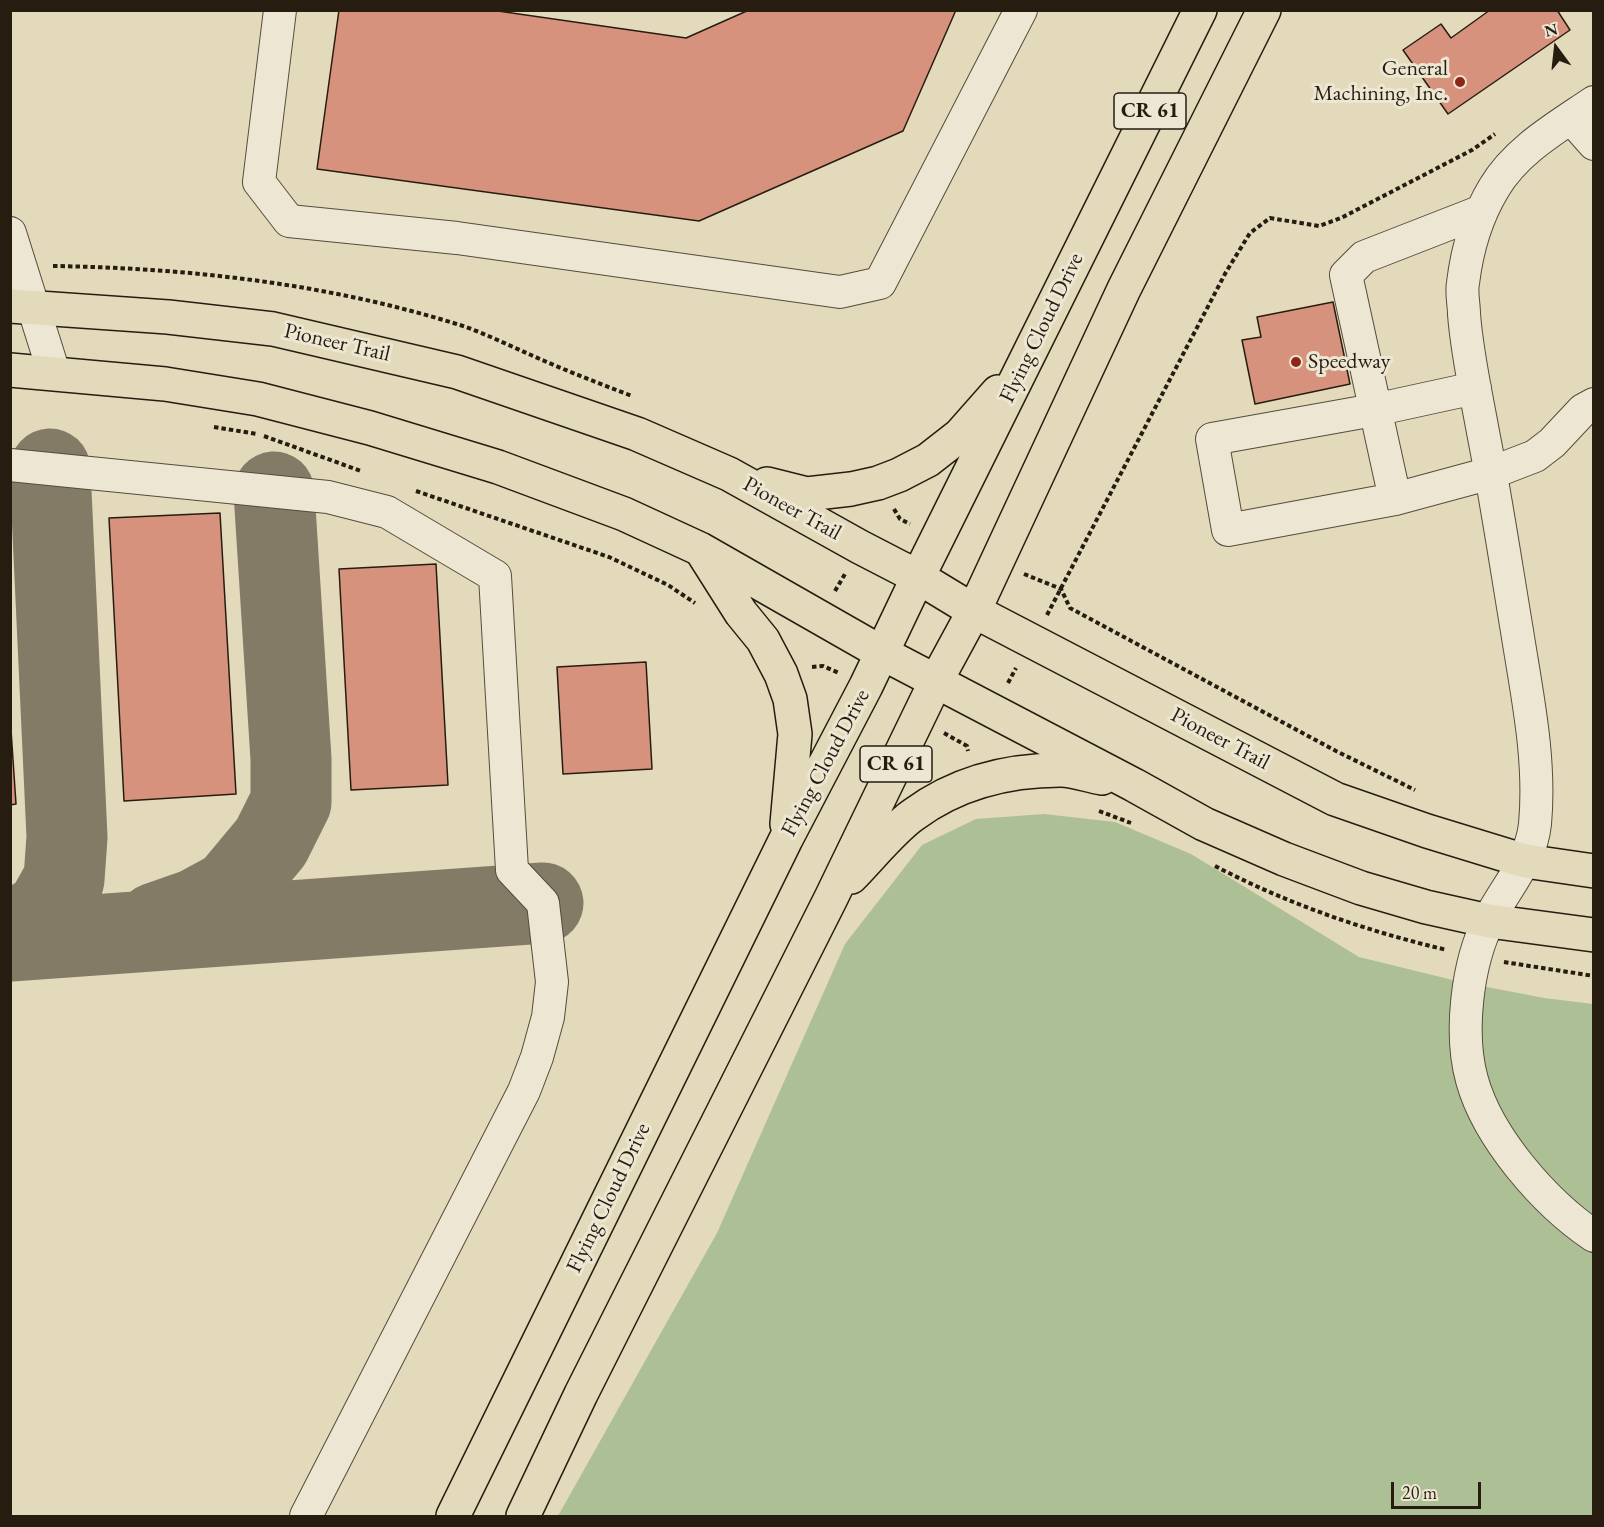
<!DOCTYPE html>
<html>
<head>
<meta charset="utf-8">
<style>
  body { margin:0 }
  #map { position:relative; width:1604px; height:1527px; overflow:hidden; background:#e3d9bb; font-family:"EB Garamond",serif }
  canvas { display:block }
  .frame { position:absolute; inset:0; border:12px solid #261d10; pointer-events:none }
  .north { position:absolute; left:1526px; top:18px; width:60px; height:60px; -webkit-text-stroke:4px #ede6d3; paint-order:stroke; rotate:345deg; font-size:16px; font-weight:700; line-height:24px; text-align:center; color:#261d10 }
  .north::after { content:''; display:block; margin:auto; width:21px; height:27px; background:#261d10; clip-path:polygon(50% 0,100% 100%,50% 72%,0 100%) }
  .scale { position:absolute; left:1391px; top:1482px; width:90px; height:27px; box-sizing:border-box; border:3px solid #261d10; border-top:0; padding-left:8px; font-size:18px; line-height:21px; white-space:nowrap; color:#261d10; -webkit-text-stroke:4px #ede6d3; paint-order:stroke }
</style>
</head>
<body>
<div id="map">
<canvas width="1604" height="1527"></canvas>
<div class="frame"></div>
<div class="north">N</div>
<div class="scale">20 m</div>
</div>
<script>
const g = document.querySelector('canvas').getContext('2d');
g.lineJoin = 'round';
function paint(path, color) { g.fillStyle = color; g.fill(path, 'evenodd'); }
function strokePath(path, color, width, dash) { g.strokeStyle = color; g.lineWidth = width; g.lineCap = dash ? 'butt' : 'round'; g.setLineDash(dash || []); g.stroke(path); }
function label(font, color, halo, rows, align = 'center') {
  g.font = font + ' "EB Garamond",serif'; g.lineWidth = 6; g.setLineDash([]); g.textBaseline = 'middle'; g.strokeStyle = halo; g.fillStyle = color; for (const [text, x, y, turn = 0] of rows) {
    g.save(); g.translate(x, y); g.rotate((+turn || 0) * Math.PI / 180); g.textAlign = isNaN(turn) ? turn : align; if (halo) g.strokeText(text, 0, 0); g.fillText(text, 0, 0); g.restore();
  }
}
paint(new Path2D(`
  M1044 814 1115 822 1191 854 1359 957 1461 982 1544 998 1593 1004V1516H558L717 1233 845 944 922 845 976 819Z`), '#adc095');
strokePath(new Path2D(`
  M156 923 196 909 231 890 271 842 291 802V759L274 492
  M10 935 46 911 64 879 67 837 50 469
  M10 941 543 903`), '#847b66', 81);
const building = new Path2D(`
  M339 10H491L686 38 749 10H956L903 131 699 221 317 169Z
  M1490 10H1557L1570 30 1448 114 1403 50 1441 24 1451 38Z
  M1333 302 1350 384 1255 404 1242 340 1261 337 1257 317Z
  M220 513 236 794 124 801 109 518Z
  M436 564 448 785 351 790 339 569Z
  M646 662 652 769 563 774 557 667Z
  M10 715 16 804 10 805Z`);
paint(building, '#d7927e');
strokePath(building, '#261d10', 1.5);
const minor = new Path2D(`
  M280 10 259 182 289 221 457 238 840 292 880 283 1021 10
  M1594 102C1559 126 1516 150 1494 188 1477 216 1467 250 1463 283 1461 293 1464 304 1464 314 1467 354 1476 393 1483 432 1496 498 1506 565 1517 631 1527 695 1541 759 1535 824 1531 862 1505 888 1489 920 1467 964 1459 1033 1472 1080 1488 1138 1545 1203 1594 1236
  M1571 118 1594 144
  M10 233 54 373
  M1475 388 1374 410 1212 439 1228 530 1395 499 1491 473 1535 456 1552 443 1583 410 1594 404
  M10 465 328 497 387 512 495 576 512 870 543 903 552 982 548 1017 537 1057 524 1091 306 1516
  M1395 499 1346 275 1364 257 1482 211`);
const major = new Path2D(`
  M10 306 168 317 273 329 457 372 637 434 729 474 860 547 918 577 974 611 1335 799 1427 831 1525 861 1594 871
  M10 370 165 384 258 399 370 428 498 467 624 514 700 549 882 653 1134 785 1204 824 1284 859 1361 888 1426 907 1489 921 1594 935
  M767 484 807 494 851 489 878 483 899 475 928 460 960 435 998 392
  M703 553 741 613 763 640 781 674 790 699 795 734 787 824
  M851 877C869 859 893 829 913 815 956 783 1008 770 1061 770 1074 770 1089 776 1102 778
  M453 1516 786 839 866 686 918 577 1200 10
  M523 1516 581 1394 831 898 936 681 974 611 1124 289 1264 10`);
strokePath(minor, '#554c3b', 34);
strokePath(major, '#261d10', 36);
strokePath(new Path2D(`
  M53 266C190 268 329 284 460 325 484 333 508 345 531 355 564 370 598 383 632 396
  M214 427 257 434
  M264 436 361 471
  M416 491 609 557 668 585 695 603
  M894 509 900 519 910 524
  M1024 574 1061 589 1070 608 1336 751 1415 790
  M835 591 845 574
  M1047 615 1226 272 1250 233 1270 218 1319 226 1341 218 1472 150 1495 134
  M812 667 823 666 839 673
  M1008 683 1016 668
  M944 733 967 746 968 751
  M1099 811 1131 823
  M1215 866C1288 904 1366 931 1447 950
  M1504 962 1594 976`), '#261d10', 4, [4.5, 3]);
strokePath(minor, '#ede6d3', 32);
strokePath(major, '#e3d9bb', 33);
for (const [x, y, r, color] of [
  [1460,82,6,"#8f2418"],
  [1296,362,6,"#8f2418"]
]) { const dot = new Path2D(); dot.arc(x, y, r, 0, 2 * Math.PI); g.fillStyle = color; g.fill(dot); strokePath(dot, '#ede6d3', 2); }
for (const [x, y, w] of [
  [1150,111,72],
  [896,764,72]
]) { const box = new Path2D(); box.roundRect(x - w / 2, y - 18, w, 36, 4.5); g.fillStyle = '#ede6d3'; g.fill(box); strokePath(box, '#261d10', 1.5); }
label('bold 21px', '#261d10', null, [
  ["CR 61",1150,111],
  ["CR 61",896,764]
]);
label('22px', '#261d10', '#ede6d3', [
  ["General",1448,69],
  ["Machining, Inc.",1448,94],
  ["Speedway",1308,362,"left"]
], 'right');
label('22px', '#261d10', '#ede6d3', [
  ["Flying Cloud Drive",1042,328,-64],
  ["Pioneer Trail",337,343,13],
  ["Pioneer Trail",792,509,29],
  ["Pioneer Trail",1220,739,28],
  ["Flying Cloud Drive",826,763,-62],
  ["Flying Cloud Drive",609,1198,-64]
]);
</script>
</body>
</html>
